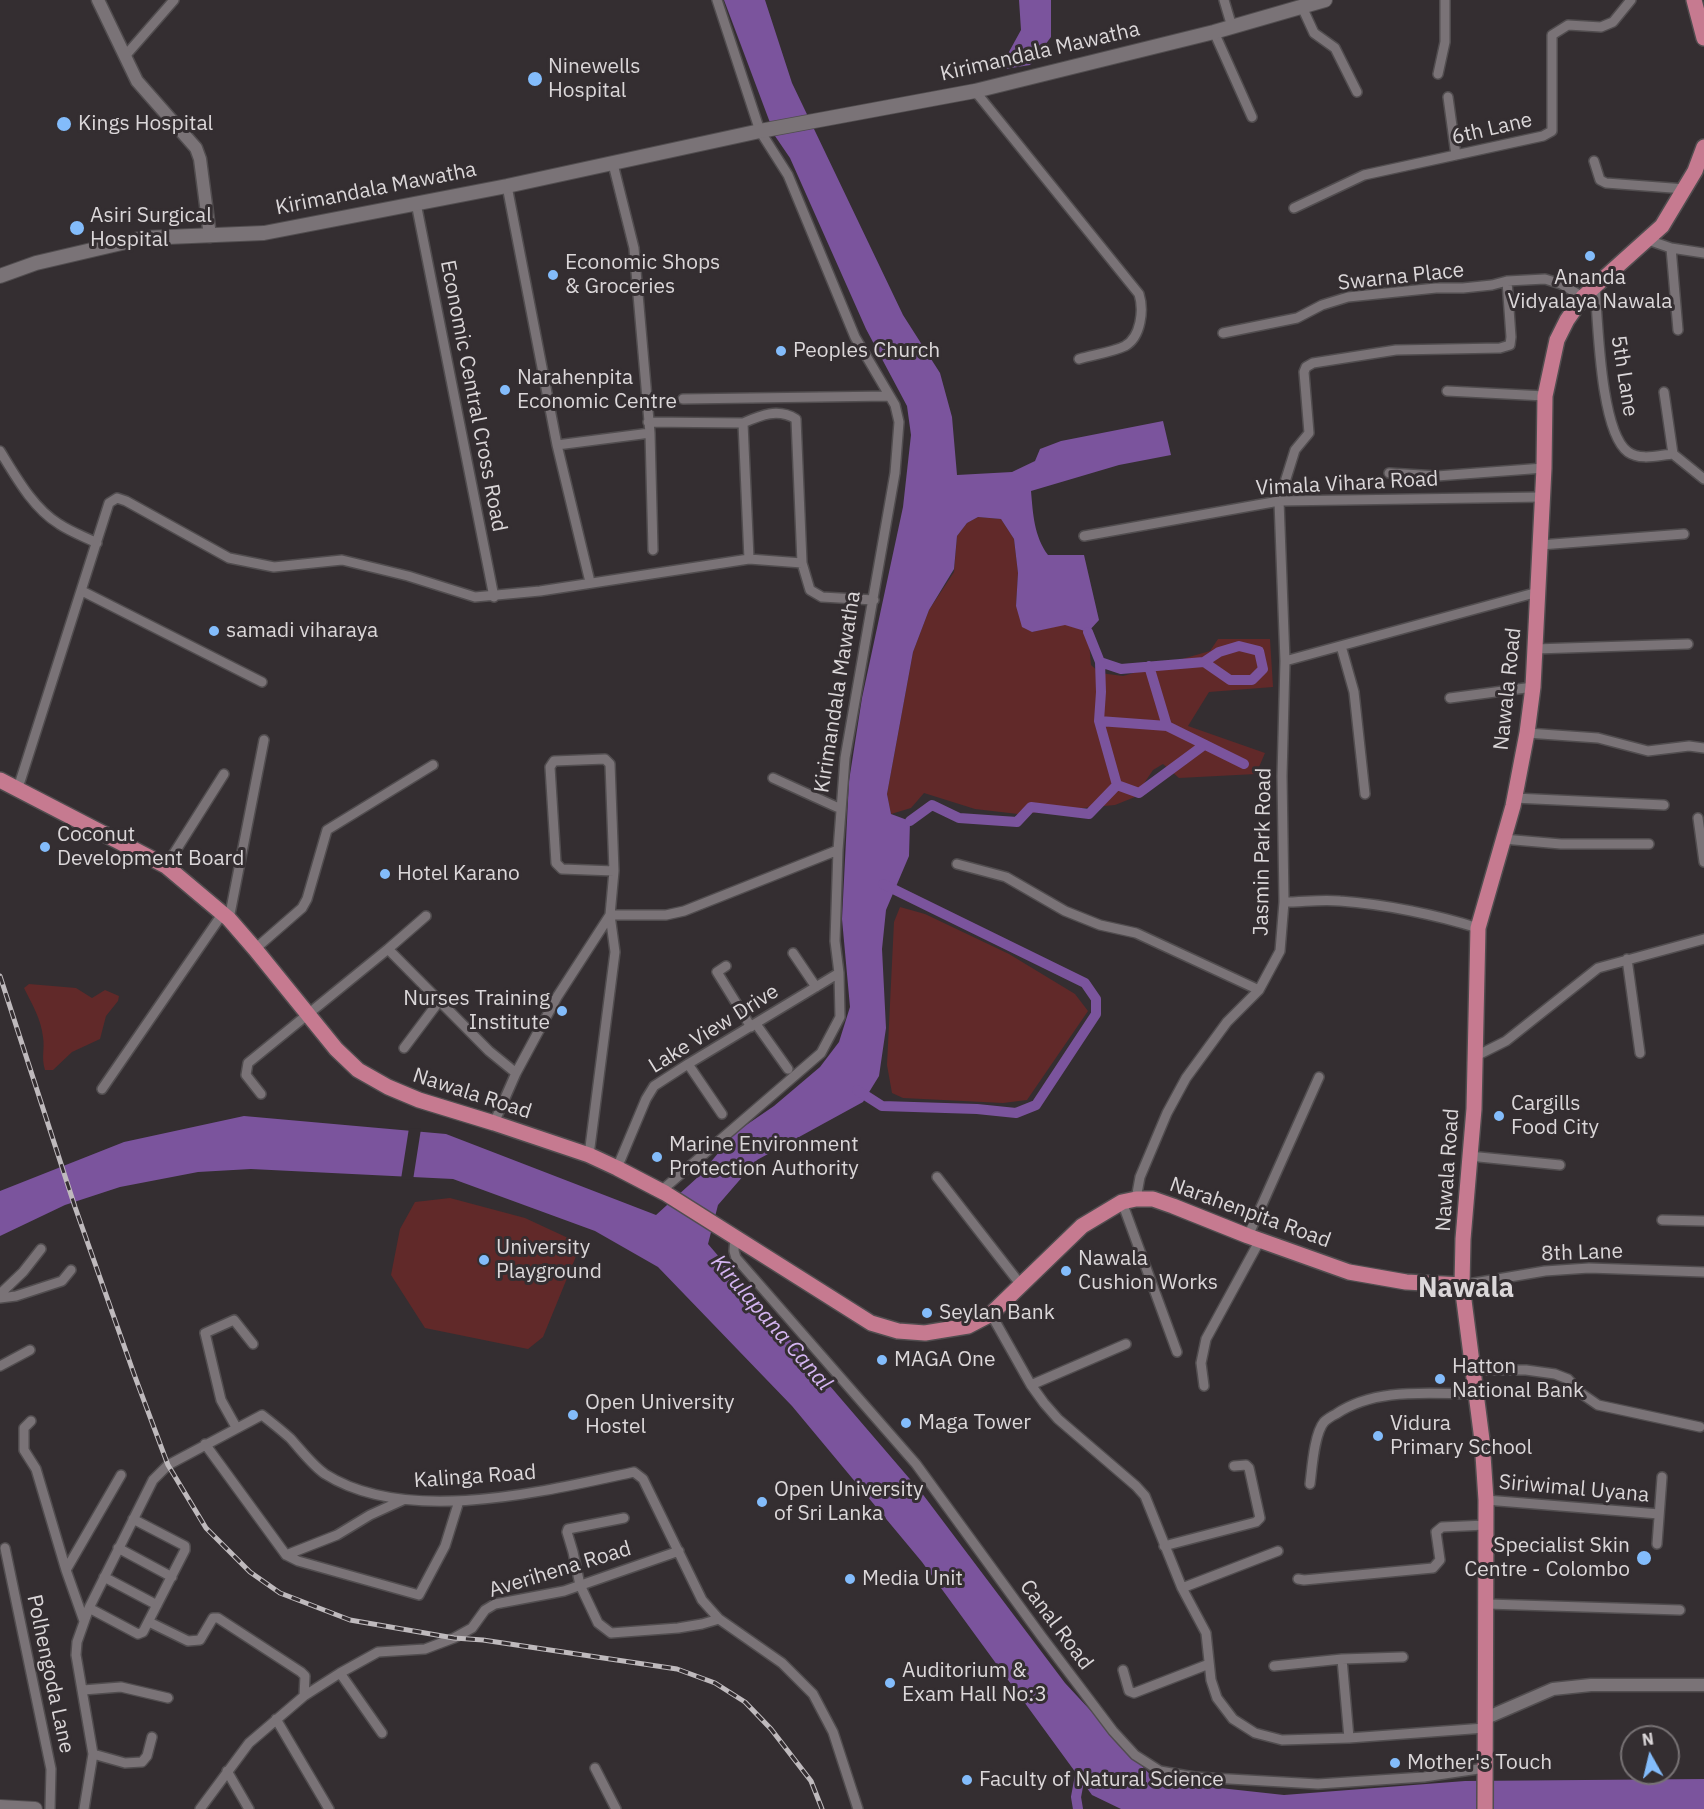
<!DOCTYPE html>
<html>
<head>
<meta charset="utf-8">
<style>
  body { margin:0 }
  #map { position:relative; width:1704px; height:1809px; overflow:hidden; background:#342e31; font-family:"IBM Plex Sans",sans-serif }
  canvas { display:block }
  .north { position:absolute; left:1620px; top:1725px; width:60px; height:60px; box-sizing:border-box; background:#342e31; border:2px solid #777274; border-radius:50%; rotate:352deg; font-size:16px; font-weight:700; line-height:24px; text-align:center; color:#dbd7d9 }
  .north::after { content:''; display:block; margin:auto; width:21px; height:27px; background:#83bcfb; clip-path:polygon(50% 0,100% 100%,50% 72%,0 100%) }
</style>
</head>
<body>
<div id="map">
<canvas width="1704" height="1809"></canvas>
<div class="north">N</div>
</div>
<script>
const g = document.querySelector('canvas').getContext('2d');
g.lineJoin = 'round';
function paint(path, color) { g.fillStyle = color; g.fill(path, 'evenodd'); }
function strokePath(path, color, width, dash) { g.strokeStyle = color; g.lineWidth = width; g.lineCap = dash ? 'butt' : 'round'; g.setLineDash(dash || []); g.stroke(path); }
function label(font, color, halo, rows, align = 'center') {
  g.font = font + ' "IBM Plex Sans",sans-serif'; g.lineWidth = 6; g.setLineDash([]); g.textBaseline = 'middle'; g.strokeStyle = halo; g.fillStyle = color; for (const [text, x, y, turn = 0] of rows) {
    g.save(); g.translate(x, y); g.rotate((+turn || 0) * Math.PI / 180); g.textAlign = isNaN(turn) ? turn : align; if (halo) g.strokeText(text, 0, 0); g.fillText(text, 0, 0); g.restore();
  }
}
paint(new Path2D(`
  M978 517 1001 519 1014 539 1018 573 1016 606 1032 632 1065 624 1088 632 1091 665 1100 673 1123 676 1210 651 1218 639H1270L1273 687 1209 692 1188 726 1265 753 1256 774 1179 778 1163 764 1153 770 1135 797 1115 805 1018 814 975 809 924 793 911 808 891 814 887 794 913 652 929 610 954 572 957 536 967 523Z
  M900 907 925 914 1009 954 1075 994 1088 1011 1027 1100 1003 1103 903 1098 892 1093 887 1065 894 922Z
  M29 984 76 988 92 998 105 990 119 996 118 1001 106 1016 100 1039 72 1052 53 1070H45C41 1057 45 1049 43 1037 41 1019 32 1004 24 988Z
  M450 1198 525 1218 581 1244 543 1337 528 1349 425 1328 391 1275 400 1229 415 1202Z`), '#612929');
paint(new Path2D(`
  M724 0H765L792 83 903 315 940 373 952 417 957 475 1012 472 1035 461 1040 449 1061 441 1163 421 1171 455 1119 465 1031 491C1033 514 1034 536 1048 555H1084L1099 620 1088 632 1065 625 1032 632 1022 627 1016 606 1018 573 1014 539 1001 519 978 517 967 523 957 536 954 569 929 610 913 652 887 794 891 814 910 821 909 856 886 910 882 949 886 1028 879 1076 863 1102 757 1160 718 1205 708 1244 921 1492 1065 1683 1156 1781 1284 1795 1465 1781 1704 1779V1809H1121L1092 1795 922 1562 792 1406 658 1267 595 1231 453 1179 251 1169 198 1172 120 1187 65 1205 0 1236V1191L124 1142 244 1116 446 1134 656 1215 698 1177 736 1132 774 1106 820 1067 839 1042 850 1007 842 919 849 781 862 698 903 507 911 435 907 406 866 329 790 158 775 136Z
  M1019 0H1051V37L1030 65 999 70 1021 30Z`), '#7b549d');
paint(new Path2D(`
  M409 1128 421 1129 413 1180 401 1179Z`), '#342e31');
strokePath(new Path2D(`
  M1088 632 1100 662 1121 669 1204 662 1219 652 1239 646 1259 651 1263 669 1252 680H1230L1204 662
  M1149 666 1167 726
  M1099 721 1167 726 1244 764
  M1117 785 1139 793 1204 745
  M910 821 932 805 959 818 1017 822 1031 807 1089 814 1117 785 1099 721 1101 692 1100 662
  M857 1090 882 1106 977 1109 1016 1113 1036 1105 1096 1014V999L1085 983 883 884
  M1078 1809 1076 1797 1082 1765`), '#7b549d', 10);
const minor = new Path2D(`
  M1224 0 1232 27
  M1302 7 1314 33 1335 48 1357 92
  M1214 32 1252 117
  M126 55 174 0
  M1438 74 1445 42V0
  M975 91 1139 294C1144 310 1141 337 1125 346 1113 352 1092 355 1079 359
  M1448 97 1456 155
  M1594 161 1600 180 1606 183 1685 189
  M613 164 634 248 650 433 653 550
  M507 186 557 445 590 582
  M416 203 494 597
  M1294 208 1364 175 1543 136 1552 131V35L1568 25 1601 27 1613 22 1631 0
  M1648 240 1671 248 1678 330
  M1671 248 1704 253
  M1595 287C1598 321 1600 432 1628 452 1641 461 1659 455 1673 454L1704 479
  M1223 333 1297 318 1322 305 1348 297 1436 288H1463L1492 285 1507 281 1545 279 1561 284 1583 297
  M1447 391 1545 396
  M1664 392 1673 454
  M683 399 889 396
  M648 422 743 423
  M557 445 650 433
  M0 451C16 477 33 508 59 524 71 532 85 537 97 543
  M1389 473 1437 476 1544 468
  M1084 536 1279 501 1542 497
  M1540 545 1684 534
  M802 563 810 590 822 597 874 600
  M82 591 262 682
  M1341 646 1354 692 1365 794
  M1535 649 1688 644
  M1285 661 1538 592
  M1450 698 1533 687
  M1527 733 1598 738 1648 751 1689 746 1704 748
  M773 778 841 809
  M18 788 109 503 117 498 126 501 229 558 274 567 342 560 408 576 475 597 540 591 749 559 743 423C761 415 778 408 796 419L802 563 749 559
  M1514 798 1664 805
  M1698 818 1704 862
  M1503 839 1561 844H1649
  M957 864 1006 877 1065 911 1100 925 1136 933 1259 990
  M166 866 224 774
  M1284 902C1303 902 1322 899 1340 901 1384 904 1437 915 1478 928
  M229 919 264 740
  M255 949 302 908 307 899 327 830 433 765
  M388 949 489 1051 516 1073
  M793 953 816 987
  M1627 959 1640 1053
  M726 966 717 972 751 1027
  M756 1024 788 1069
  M404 1048 440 1000
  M1476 1056 1506 1041 1598 968 1704 939
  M688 1064 722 1114
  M102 1089 223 913
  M261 1094 246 1075 248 1063 388 949 426 916
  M494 1123 516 1073 557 997 610 915H666L684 911 838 850 845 758 895 473 899 422 895 405 855 337 788 175 760 131 717 0
  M589 1155 615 952 610 915 614 871 610 764 605 759 554 761 550 767 556 863 562 869 614 871
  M1469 1156 1560 1165
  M617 1168 646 1099 654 1086 688 1064 839 973
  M937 1177 1021 1285
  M661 1191 821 1053 840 1017 839 973 835 941 838 850
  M1136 1199 1140 1177 1167 1113 1186 1078 1227 1022 1259 990 1280 951 1284 902 1282 776 1285 661 1279 501 1295 450 1309 433 1304 372 1306 367 1313 363 1396 350 1500 348 1510 345 1511 337 1507 281
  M1122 1202 1177 1352
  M1662 1220 1704 1221
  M1248 1236 1319 1077
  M735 1238 734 1251 736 1258 916 1464 1042 1637 1113 1731 1135 1755 1160 1771 1194 1777 1318 1784 1424 1777 1485 1768
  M1462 1285 1545 1271 1589 1268 1704 1272
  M0 1294 23 1272 41 1249
  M0 1298 16 1296 62 1281 71 1270
  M991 1314 1031 1385 1044 1403 1058 1419 1136 1486 1145 1496 1182 1588 1206 1633 1211 1680 1217 1698 1233 1719 1255 1733 1282 1740 1349 1738 1485 1728
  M0 1366 30 1350
  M1473 1370H1526L1555 1374 1568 1379 1582 1394 1598 1405 1700 1427
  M1031 1385 1126 1344
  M1204 1386 1201 1363 1206 1339 1260 1240
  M31 1421 24 1428V1450L36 1469 66 1570 84 1621
  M236 1427 221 1400 205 1333 234 1320 253 1344
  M205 1444 286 1555 337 1535 370 1515 403 1500
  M1310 1484C1312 1469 1314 1434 1324 1422 1327 1419 1332 1416 1336 1414 1376 1387 1429 1394 1475 1394
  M1486 1500 1659 1514
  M624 1518 568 1529 567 1532 573 1552 580 1585 598 1623 611 1633 678 1628 702 1624 719 1619
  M1657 1544 1662 1477
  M1164 1546 1256 1522 1260 1518 1249 1468 1246 1465 1234 1466
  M5 1548 51 1769 50 1809
  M118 1548 172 1577
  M286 1555 298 1561 419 1595 445 1546 459 1501
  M66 1570 121 1475
  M104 1577 157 1605
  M1298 1579 1304 1580 1433 1568 1440 1560 1436 1532 1442 1527 1486 1525
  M1182 1588 1278 1551
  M1487 1604 1680 1610
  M89 1608 138 1634 143 1632 185 1550V1546L133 1519
  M149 1622 188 1641 200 1640 213 1618H218L301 1672 305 1676 304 1696
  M1342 1659 1349 1738
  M1274 1666 1342 1659 1403 1657
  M1123 1670 1129 1691 1134 1693 1209 1664
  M340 1673 382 1733
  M83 1690 121 1687 168 1698
  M276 1719 329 1809
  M93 1754 125 1763 142 1762 147 1756 152 1737
  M595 1768 616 1809
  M227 1771 249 1809
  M84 1809 93 1754 76 1655 77 1642 89 1608 153 1480 168 1465 262 1415C271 1422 281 1430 290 1438 301 1450 312 1465 325 1474 407 1526 545 1491 634 1472L643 1479 702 1600 719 1619 782 1663 813 1694 833 1732 858 1809
  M200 1809 249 1743 304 1696 340 1673 378 1652 425 1649 454 1638 472 1628 485 1610 495 1604 564 1591 679 1551`);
const tertiary = new Path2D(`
  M98 0 137 81 196 148 200 159 210 236
  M1486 1718 1553 1689 1591 1685H1704`);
const secondary = new Path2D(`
  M0 276 36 263 143 238 264 233 507 186 760 131 975 91 1214 32 1325 0
  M0 1807 35 1809`);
const primary = new Path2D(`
  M1694 0 1704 38
  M0 780 166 866 229 919 255 949 336 1049 358 1070 388 1087 419 1100 494 1123 589 1155 617 1168 665 1193 871 1323 898 1331 925 1333 968 1326 991 1314 1082 1226 1122 1202 1136 1199H1153L1173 1206 1248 1236 1349 1272 1406 1282 1462 1285
  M1485 1809 1486 1500 1482 1440 1462 1285 1463 1239 1474 1109 1478 928 1513 806 1527 733 1533 687 1544 468 1545 396 1557 340 1567 320 1583 297 1662 226 1695 171 1704 147`);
strokePath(minor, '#514d4f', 12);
strokePath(tertiary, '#514d4f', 15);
strokePath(secondary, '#514d4f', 16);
strokePath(primary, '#514d4f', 18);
strokePath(minor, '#7a7377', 9);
strokePath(tertiary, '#7a7377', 12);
strokePath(secondary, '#7a7377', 14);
strokePath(primary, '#c67a90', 15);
const rail = new Path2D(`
  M0 976 75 1207 134 1374 168 1465 206 1528 250 1572 280 1593 350 1620 454 1638 483 1640 677 1669 715 1683 745 1702 771 1729 811 1781 822 1809`);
strokePath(rail, '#bfbabd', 5);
strokePath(rail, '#342e31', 3, [9]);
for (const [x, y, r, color] of [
  [535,79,8,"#83bcfb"],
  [64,124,8,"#83bcfb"],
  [77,228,8,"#83bcfb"],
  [1590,256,6,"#83bcfb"],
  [553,275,6,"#83bcfb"],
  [781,351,6,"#83bcfb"],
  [505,390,6,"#83bcfb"],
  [214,631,6,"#83bcfb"],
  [45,847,6,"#83bcfb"],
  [385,874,6,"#83bcfb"],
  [562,1011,6,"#83bcfb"],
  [1499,1116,6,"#83bcfb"],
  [657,1157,6,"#83bcfb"],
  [484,1260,6,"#83bcfb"],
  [1066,1271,6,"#83bcfb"],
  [927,1313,6,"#83bcfb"],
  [882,1360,6,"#83bcfb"],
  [1440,1379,6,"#83bcfb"],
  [573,1415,6,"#83bcfb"],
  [906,1423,6,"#83bcfb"],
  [1378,1436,6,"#83bcfb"],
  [762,1502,6,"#83bcfb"],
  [1644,1558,8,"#83bcfb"],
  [850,1579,6,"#83bcfb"],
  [890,1683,6,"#83bcfb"],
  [1395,1763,6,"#83bcfb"],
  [967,1780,6,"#83bcfb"]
]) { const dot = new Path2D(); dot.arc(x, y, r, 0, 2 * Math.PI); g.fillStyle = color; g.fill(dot); strokePath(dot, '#342e31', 2); }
label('21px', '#dbd7d9', '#342e31', [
  ["Kirimandala Mawatha",1040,52,-13],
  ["6th Lane",1492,129,-13],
  ["Kirimandala Mawatha",376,189,-11],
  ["Swarna Place",1401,277,-6],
  ["5th Lane",1624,376,81],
  ["Economic Central Cross Road",473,396,79],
  ["Vimala Vihara Road",1347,484,-3],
  ["Nawala Road",1508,689,-84],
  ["Kirimandala Mawatha",838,692,-81],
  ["Jasmin Park Road",1263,852,-89],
  ["Lake View Drive",714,1029,-32],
  ["Nawala Road",472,1094,18],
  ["Nawala Road",1448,1170,-86],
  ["Narahenpita Road",1250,1213,20],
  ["8th Lane",1582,1253,-2],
  ["Kalinga Road",475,1477,-4],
  ["Siriwimal Uyana",1574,1489,5],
  ["Averihena Road",560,1570,-17],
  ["Canal Road",1056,1625,53],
  ["Polhengoda Lane",50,1674,78]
]);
label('21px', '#dbd7d9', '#342e31', [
  ["Ninewells",548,67],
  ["Hospital",548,91],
  ["Kings Hospital",78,124],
  ["Asiri Surgical",90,216],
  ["Hospital",90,240],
  ["Economic Shops",565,263],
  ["& Groceries",565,287],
  ["Ananda",1590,278,"center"],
  ["Vidyalaya Nawala",1590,302,"center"],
  ["Peoples Church",793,351],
  ["Narahenpita",517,378],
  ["Economic Centre",517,402],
  ["samadi viharaya",226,631],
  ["Coconut",57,835],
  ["Development Board",57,859],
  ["Hotel Karano",397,874],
  ["Nurses Training",550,999,"right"],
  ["Institute",550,1023,"right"],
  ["Cargills",1511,1104],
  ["Food City",1511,1128],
  ["Marine Environment",669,1145],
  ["Protection Authority",669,1169],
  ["University",496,1248],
  ["Playground",496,1272],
  ["Nawala",1078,1259],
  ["Cushion Works",1078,1283],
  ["Seylan Bank",939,1313],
  ["MAGA One",894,1360],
  ["Hatton",1452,1367],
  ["National Bank",1452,1391],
  ["Open University",585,1403],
  ["Hostel",585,1427],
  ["Maga Tower",918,1423],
  ["Vidura",1390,1424],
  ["Primary School",1390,1448],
  ["Open University",774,1490],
  ["of Sri Lanka",774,1514],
  ["Specialist Skin",1630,1546,"right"],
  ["Centre - Colombo",1630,1570,"right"],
  ["Media Unit",862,1579],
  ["Auditorium &",902,1671],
  ["Exam Hall No:3",902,1695],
  ["Mother's Touch",1407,1763],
  ["Faculty of Natural Science",979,1780]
], 'left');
label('italic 22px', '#d4b5f1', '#342e31', [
  ["Kirulapana Canal",771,1323,49]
]);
label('bold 27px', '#dbd7d9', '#342e31', [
  ["Nawala",1466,1289]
]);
</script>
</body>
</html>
